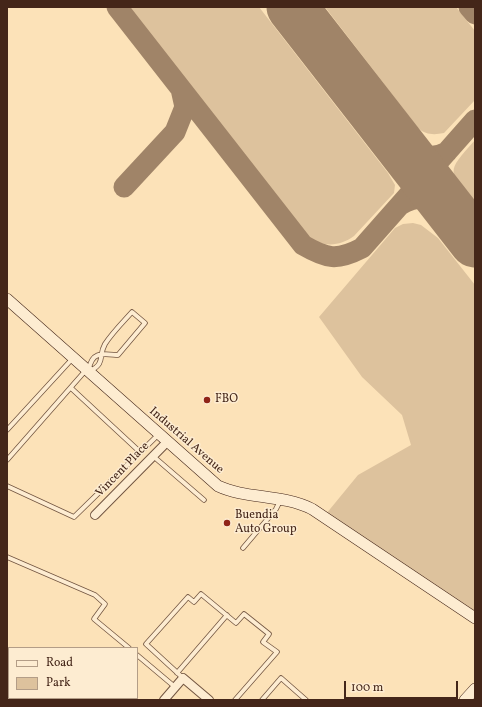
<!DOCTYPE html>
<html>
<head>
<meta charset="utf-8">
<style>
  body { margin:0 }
  #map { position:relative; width:482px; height:707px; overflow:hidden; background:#fce2b8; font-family:Vollkorn,serif }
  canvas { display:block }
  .frame { position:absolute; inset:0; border:8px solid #442619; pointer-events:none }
  .legend { position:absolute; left:8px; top:647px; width:130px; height:52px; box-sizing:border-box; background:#fdecd1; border:1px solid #b39d87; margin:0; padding:5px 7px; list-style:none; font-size:12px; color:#442619 }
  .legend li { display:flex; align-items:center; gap:8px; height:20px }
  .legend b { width:20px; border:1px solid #b39d87 }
  .scale { position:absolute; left:344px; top:681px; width:114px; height:18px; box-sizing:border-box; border:2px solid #442619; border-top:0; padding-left:5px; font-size:12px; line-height:14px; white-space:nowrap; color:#442619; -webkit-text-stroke:3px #fdecd1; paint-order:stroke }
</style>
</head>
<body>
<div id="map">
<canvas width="482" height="707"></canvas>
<div class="frame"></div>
<ul class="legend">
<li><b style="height:5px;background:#fdecd1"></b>Road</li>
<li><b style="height:11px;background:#ddc29d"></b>Park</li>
</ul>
<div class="scale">100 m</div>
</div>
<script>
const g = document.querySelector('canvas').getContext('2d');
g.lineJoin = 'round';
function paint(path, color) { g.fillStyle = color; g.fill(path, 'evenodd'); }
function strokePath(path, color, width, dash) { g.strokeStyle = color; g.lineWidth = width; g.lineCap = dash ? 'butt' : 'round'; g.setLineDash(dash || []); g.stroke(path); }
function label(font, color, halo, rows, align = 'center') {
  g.font = font + ' Vollkorn,serif'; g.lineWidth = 3; g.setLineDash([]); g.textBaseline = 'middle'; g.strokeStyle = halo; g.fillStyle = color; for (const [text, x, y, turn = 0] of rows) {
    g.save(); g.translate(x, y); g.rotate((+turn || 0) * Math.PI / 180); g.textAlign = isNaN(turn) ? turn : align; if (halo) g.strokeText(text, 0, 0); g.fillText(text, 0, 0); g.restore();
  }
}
paint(new Path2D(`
  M129 7H259L388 173 395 185 394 193 354 236C339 247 323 247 308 237Z
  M325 7H456L475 31V100L444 133C434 135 426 135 418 128Z
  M475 140V204C448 169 445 174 475 140Z
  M413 223 421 225 438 238 475 285V613L326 514 358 475 411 445 402 415 362 377 319 317 395 228 403 224Z`), '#ddc29d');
strokePath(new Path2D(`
  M117 7 303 245C327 259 337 261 362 248L475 120
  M469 7 475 14
  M401 147C417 156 430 161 447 152
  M124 187 175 132 185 107 181 89
  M400 205C416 196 430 195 446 205`), '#a08468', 21);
strokePath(new Path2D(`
  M292 7 475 242`), '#a08468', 51);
const lane = new Path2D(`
  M89 369C92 351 103 354 118 355L145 323 132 312C123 322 112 333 105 344 98 356 106 363 90 371
  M71 388 140 452
  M7 430 73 358
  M153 456 204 500
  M7 460 86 370
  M7 486 74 517 159 434
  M243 548 276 509 280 501
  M7 557 95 595 105 604 94 619 129 648
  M137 655 175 687
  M177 673 227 615
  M183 678 146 644 188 597 194 602 201 594 236 623 244 614 269 634 263 642 277 652 235 700
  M262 700 281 678 306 700`);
const street = new Path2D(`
  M95 515 167 442
  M164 700 183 678 209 700`);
const secondary = new Path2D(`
  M7 299 218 486C246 499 282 494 312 509L475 618
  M465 700 475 689`);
strokePath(lane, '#725541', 5.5);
strokePath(street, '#725541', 10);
strokePath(secondary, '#442619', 12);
strokePath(lane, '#fdecd1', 4);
strokePath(street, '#fdecd1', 8);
strokePath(secondary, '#fdecd1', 11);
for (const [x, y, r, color] of [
  [207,400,4,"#8f2418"],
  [227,523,4,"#8f2418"]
]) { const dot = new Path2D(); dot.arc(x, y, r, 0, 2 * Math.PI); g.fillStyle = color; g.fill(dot); strokePath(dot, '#fdecd1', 1.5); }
label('12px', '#442619', '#fdecd1', [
  ["FBO",215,400],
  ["Buendia",235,516],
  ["Auto Group",235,530]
], 'left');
label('12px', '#442619', '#fdecd1', [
  ["Industrial Avenue",186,441,41],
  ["Vincent Place",123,470,-46]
]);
</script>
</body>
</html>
